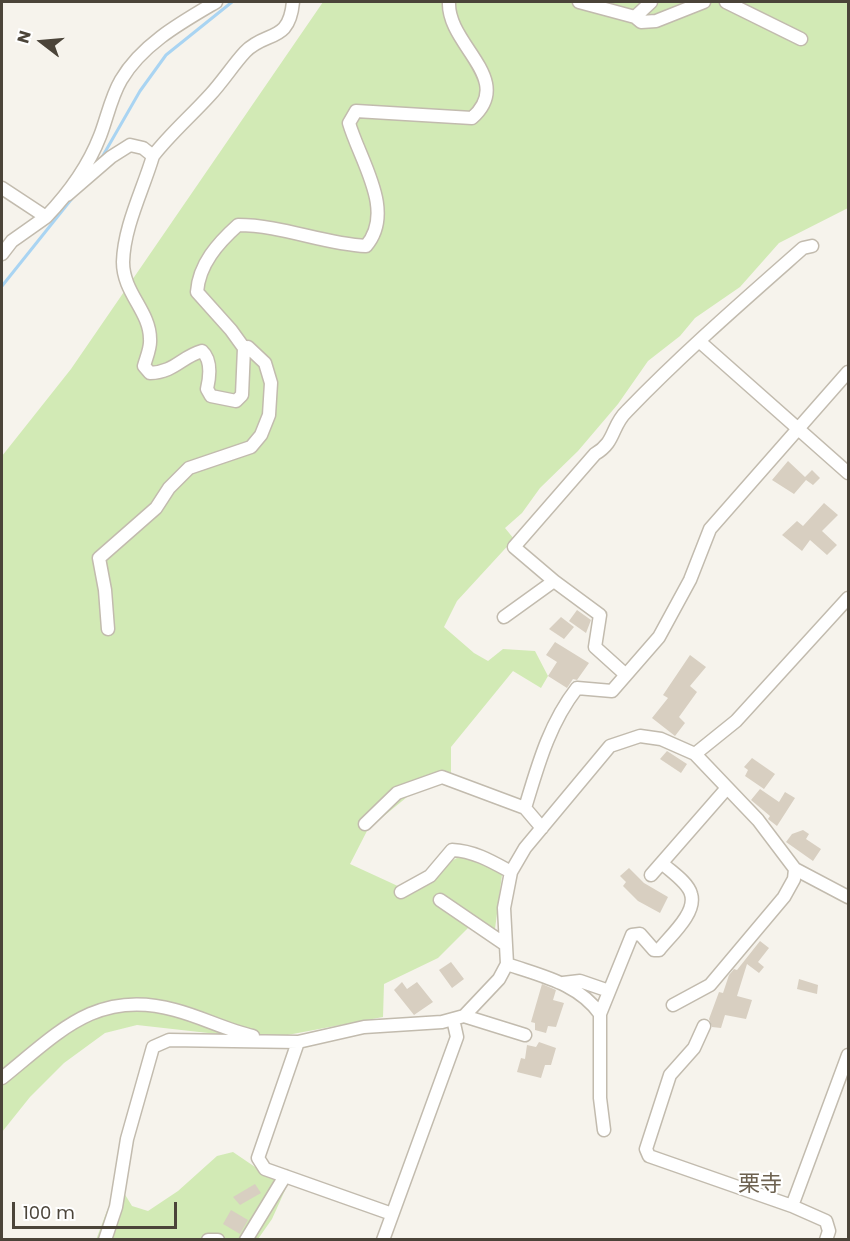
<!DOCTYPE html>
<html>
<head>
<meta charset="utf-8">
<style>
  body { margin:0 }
  #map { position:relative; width:850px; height:1241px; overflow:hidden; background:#f6f3ec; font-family:Poppins,sans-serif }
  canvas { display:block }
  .frame { position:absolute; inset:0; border:3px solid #4b4439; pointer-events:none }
  .north { position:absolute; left:12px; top:12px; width:60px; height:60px; -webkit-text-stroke:4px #fff; paint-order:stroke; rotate:286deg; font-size:16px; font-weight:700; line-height:24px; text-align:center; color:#4b4439 }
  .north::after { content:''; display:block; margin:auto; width:21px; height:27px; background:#4b4439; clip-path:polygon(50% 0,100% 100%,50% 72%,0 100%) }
  .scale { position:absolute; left:12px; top:1202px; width:165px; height:27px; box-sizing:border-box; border:3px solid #4b4439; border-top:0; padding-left:8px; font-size:18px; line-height:21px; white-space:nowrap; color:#4b4439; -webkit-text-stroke:4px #fff; paint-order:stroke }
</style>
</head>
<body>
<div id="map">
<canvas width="850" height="1241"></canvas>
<div class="frame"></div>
<div class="north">N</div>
<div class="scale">100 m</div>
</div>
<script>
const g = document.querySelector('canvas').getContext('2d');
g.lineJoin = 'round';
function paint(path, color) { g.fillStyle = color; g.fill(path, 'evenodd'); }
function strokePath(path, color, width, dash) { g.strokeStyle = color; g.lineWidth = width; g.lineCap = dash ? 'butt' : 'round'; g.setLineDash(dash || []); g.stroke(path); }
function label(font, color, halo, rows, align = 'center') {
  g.font = font + ' Poppins,"Noto Sans JP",sans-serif'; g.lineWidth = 4.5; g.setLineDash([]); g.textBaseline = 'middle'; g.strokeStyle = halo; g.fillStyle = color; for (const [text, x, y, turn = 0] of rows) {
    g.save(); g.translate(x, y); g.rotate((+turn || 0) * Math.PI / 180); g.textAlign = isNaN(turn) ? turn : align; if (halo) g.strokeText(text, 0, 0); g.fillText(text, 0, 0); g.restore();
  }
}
paint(new Path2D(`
  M323 2H848V208L779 243 740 287 695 318 680 336 648 361 618 404 578 451 540 488 522 513 505 528 514 539 457 601 444 627 474 653 488 661 503 649 535 651 548 676 541 688 513 671 451 747V777L407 797 368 829 350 864 400 887 459 857 481 860 502 875 495 929 470 926 438 958 384 984 383 1017 282 1036 217 1034 137 1025 105 1033 64 1063 30 1097 2 1132V456L71 369Z
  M233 1152 286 1188 272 1219 258 1239 96 1240 111 1200 124 1193 132 1206 148 1211 178 1191 217 1156Z`), '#d2eab5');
strokePath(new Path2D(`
  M101 159 140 91 166 55 232 2
  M2 286 74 196`), '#a9d4f2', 3);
paint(new Path2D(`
  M788 461 805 477 812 470 820 478 813 485 806 480 794 494 772 480Z
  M824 503 838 515 822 531 837 545 827 555 810 540 802 551 782 535 797 521 803 526Z
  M577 610 591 620 586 633 569 621Z
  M561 617 574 627 564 639 549 629Z
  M555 642 589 663 577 680 573 679 567 688 548 676 557 662 546 655Z
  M690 655 706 667 690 686 697 692 679 717 685 723 675 736 652 718 668 698 663 695Z
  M667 751 687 764 681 773 660 759Z
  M752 758 775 774 764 789 745 776 748 770 744 767Z
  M760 789 779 802 785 792 795 798 777 826 768 819 770 816 751 800Z
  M803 830 809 834 806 839 821 849 813 861 786 842 792 834Z
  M629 868 644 883 668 897 660 913 638 901 623 886 626 882 620 876Z
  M760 941 769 948 758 962 764 967 759 973 747 964 737 996 752 1000 746 1019 725 1015 721 1028 712 1027 709 1019 719 992 723 993 729 975 734 969 737 970Z
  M451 962 464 979 452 988 439 970Z
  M799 979 818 985 817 994 797 989Z
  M402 982 407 989 417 982 433 1002 414 1015 394 990Z
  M542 984 556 990 553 1000 564 1003 556 1027 548 1026 546 1033 535 1030V1023L531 1022Z
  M539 1042 556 1048 551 1065H545L541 1078 517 1072 521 1058 525 1059 527 1045 536 1047Z
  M255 1184 261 1193 240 1205 233 1197Z
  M231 1210 248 1220 240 1234 223 1224Z`), '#d8cfc1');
const minor = new Path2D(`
  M579 2 635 17 651 2
  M726 2 801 39
  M635 17 641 22 656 21 704 2
  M153 156C170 134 191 116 210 95 223 81 233 65 245 52 266 30 289 44 293 2
  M2 188 46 217C68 194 88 167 100 136 107 118 111 97 121 80 142 44 182 22 216 2
  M67 195 111 157 130 145 143 148 153 156C143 190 124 226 123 262 123 293 150 311 150 339 151 348 146 358 144 366L150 373C175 372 181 357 202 351 212 360 210 376 207 389L211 396 236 401 242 395 244 348 248 347 265 363 271 383 269 415 261 435 251 447 189 468 169 488 156 508 99 558 105 590 108 629
  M2 254 12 241 46 217
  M699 341 848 473
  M244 348 231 330 197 292C199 264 218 243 238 225 282 225 323 244 366 246 396 211 360 161 349 123L356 111 472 118C516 79 447 45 449 2
  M554 581 514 547 595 454C616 442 611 426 627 411 682 354 743 301 803 248L812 246
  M504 617 554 581 600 615 595 647 626 675
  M695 754 736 721 848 598
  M365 824 397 793 442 777 525 808
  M542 828 525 808C538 765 549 724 577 688L612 691 659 637 690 580 710 529 848 372
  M651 875 727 788
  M401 892 430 876 452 850C474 851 491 861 511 872
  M440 900 506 945
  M507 964C541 976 578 983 600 1014
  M563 983 580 981 609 991
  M673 1005 710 985 784 897 794 879 795 869
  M464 1016 525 1035
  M704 1026 694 1048 670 1075 646 1149 649 1156 792 1206
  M298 1042 258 1158 265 1169 392 1214
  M2 1078C58 1033 97 988 175 1010 202 1017 226 1030 253 1036
  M604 1130 600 1098V1014L632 935 640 934 654 950H659C670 936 697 913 691 894 688 882 670 871 662 863
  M105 1240 116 1207 127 1139 153 1047 169 1040 298 1042 364 1027 442 1022 464 1016 499 979 507 964 504 908 511 872 525 848 610 746 640 736 661 739 695 754 758 820 795 869 848 897
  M208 1240H218
  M246 1240 285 1176
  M383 1240 457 1037 453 1019
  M826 1240 829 1231 826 1221 792 1206 848 1055`);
strokePath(minor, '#c2bbae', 15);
strokePath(minor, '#fff', 12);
label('22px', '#6e6250', '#fff', [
  ["栗寺",760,1185]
]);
</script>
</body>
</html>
